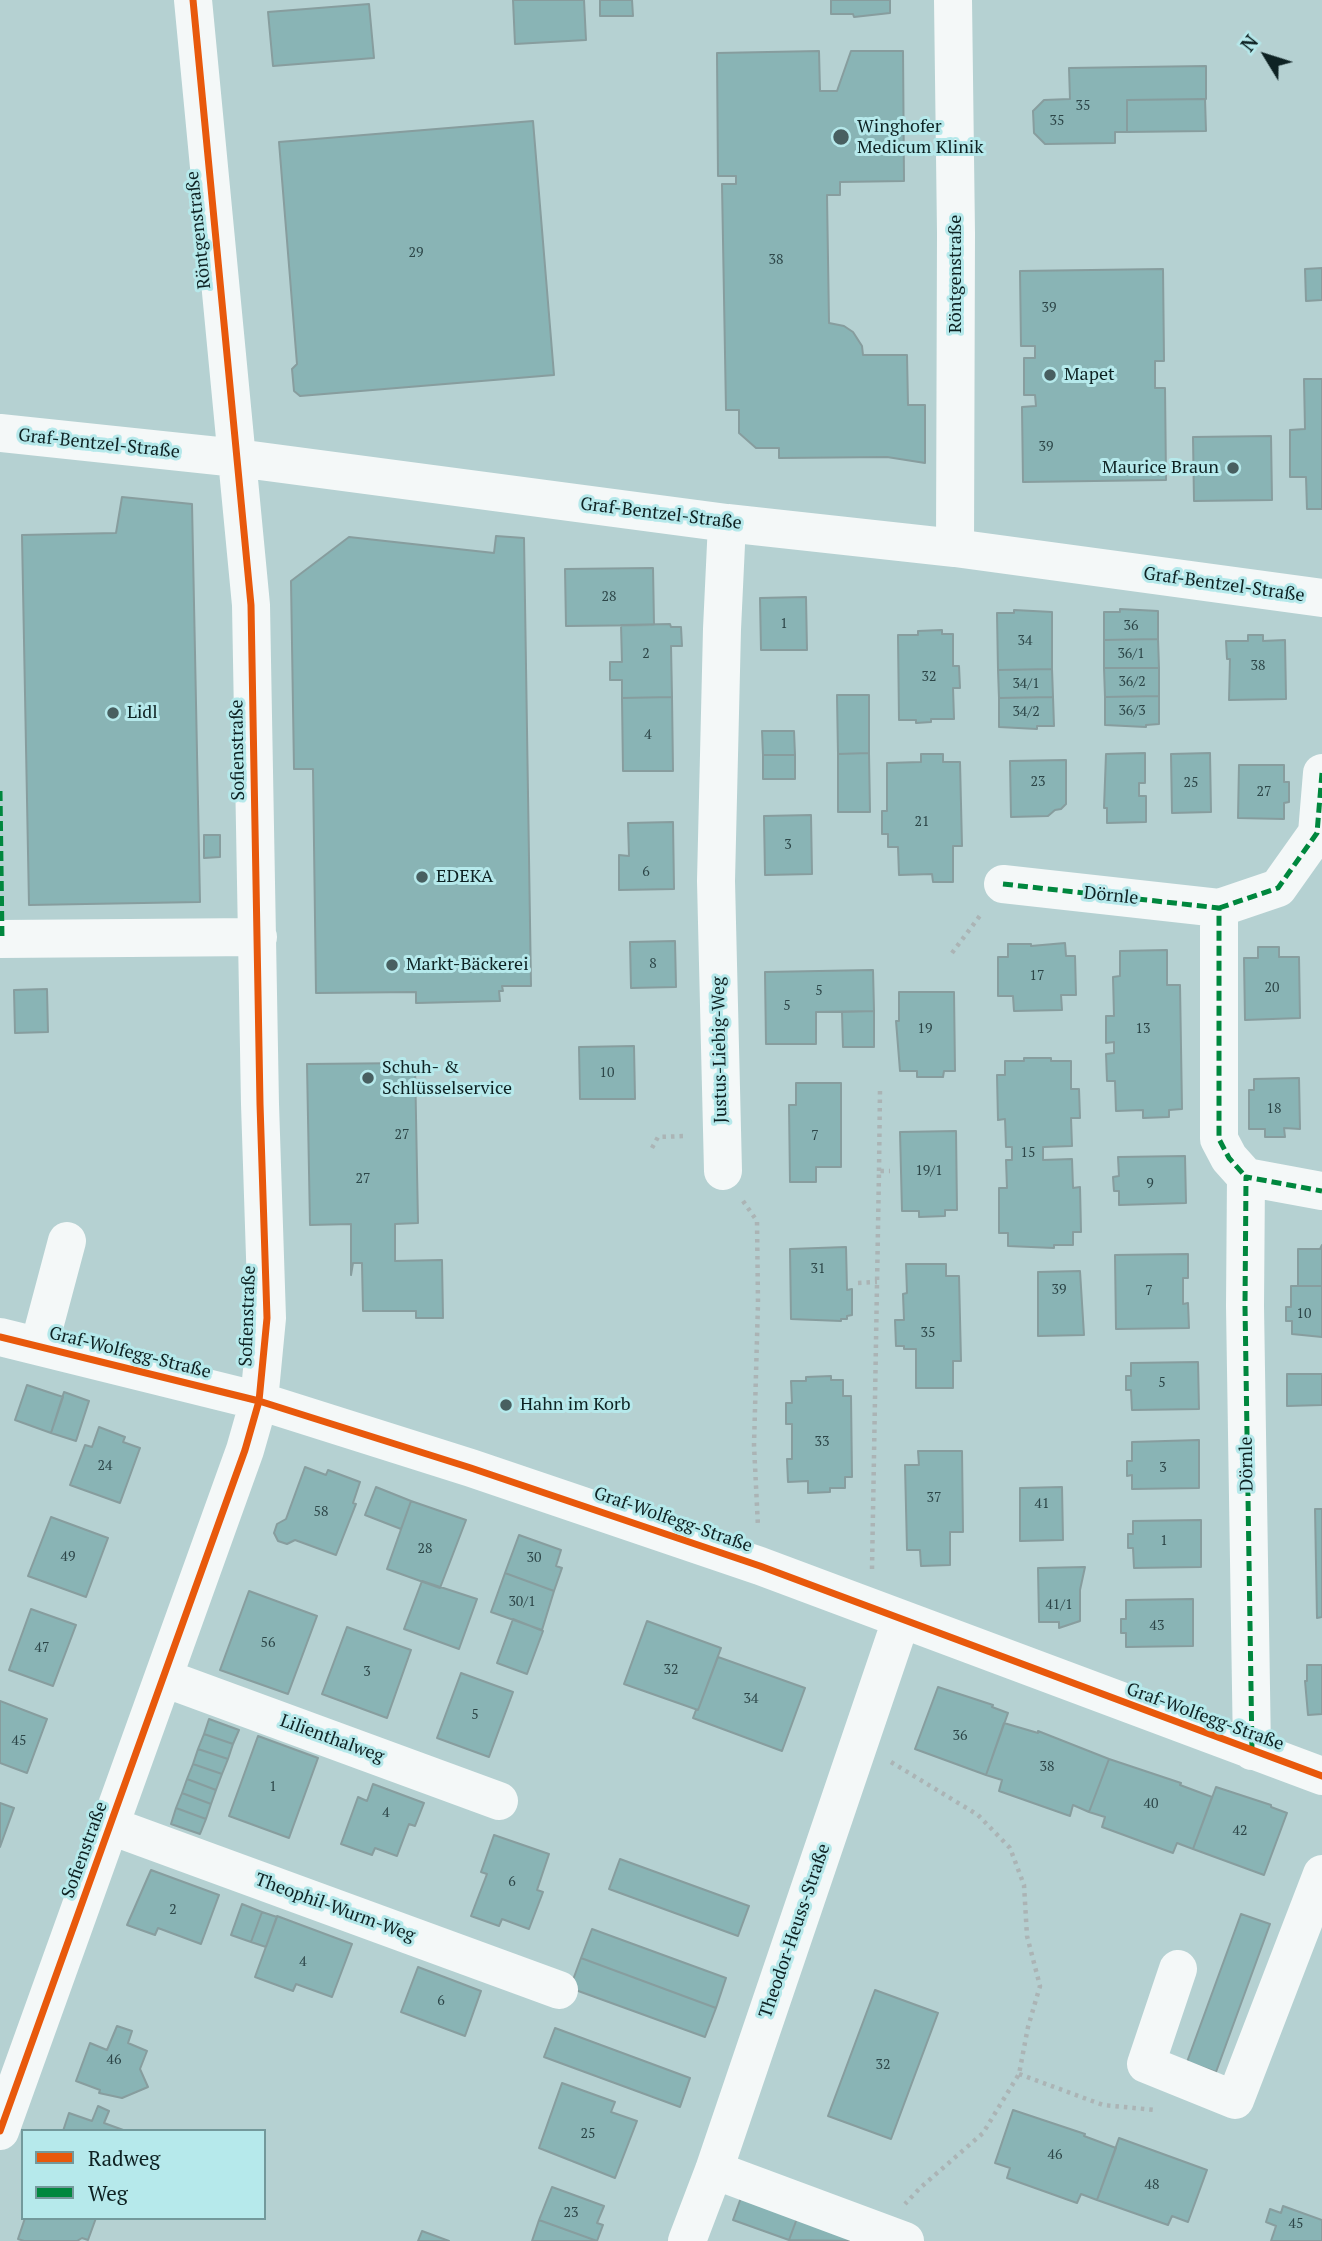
<!DOCTYPE html>
<html>
<head>
<meta charset="utf-8">
<style>
  body { margin:0 }
  #map { position:relative; width:1322px; height:2241px; overflow:hidden; background:#b5d1d2; font-family:"PT Serif",serif }
  canvas { display:block }
  .legend { position:absolute; left:21px; top:2129px; width:245px; height:91px; box-sizing:border-box; background:#b6e9eb; border:2px solid #73999b; margin:0; padding:9px 12px; list-style:none; font-size:21px; color:#0e2223 }
  .legend li { display:flex; align-items:center; gap:14px; height:35px }
  .legend b { width:35px; border:2px solid #73999b }
  .north { position:absolute; left:1231px; top:21px; width:70px; height:70px; -webkit-text-stroke:5px #b6e9eb; paint-order:stroke; rotate:308deg; font-size:19px; font-weight:700; line-height:28px; text-align:center; color:#0e2223 }
  .north::after { content:''; display:block; margin:auto; width:24px; height:32px; background:#0e2223; clip-path:polygon(50% 0,100% 100%,50% 72%,0 100%) }
</style>
</head>
<body>
<div id="map">
<canvas width="1322" height="2241"></canvas>
<ul class="legend">
<li><b style="height:9px;background:#e8590c"></b>Radweg</li>
<li><b style="height:9px;background:#00873e"></b>Weg</li>
</ul>
<div class="north">N</div>
</div>
<script>
const g = document.querySelector('canvas').getContext('2d');
g.lineJoin = 'round';
function paint(path, color) { g.fillStyle = color; g.fill(path, 'evenodd'); }
function strokePath(path, color, width, dash) { g.strokeStyle = color; g.lineWidth = width; g.lineCap = dash ? 'butt' : 'round'; g.setLineDash(dash || []); g.stroke(path); }
function label(font, color, halo, rows, align = 'center') {
  g.font = font + ' "PT Serif",serif'; g.lineWidth = 6; g.setLineDash([]); g.textBaseline = 'middle'; g.strokeStyle = halo; g.fillStyle = color; for (const [text, x, y, turn = 0] of rows) {
    g.save(); g.translate(x, y); g.rotate((+turn || 0) * Math.PI / 180); g.textAlign = isNaN(turn) ? turn : align; if (halo) g.strokeText(text, 0, 0); g.fillText(text, 0, 0); g.restore();
  }
}
const building = new Path2D(`
  M513 0H584L586 40 515 44Z
  M600 0H632L633 16H600Z
  M831 0H890V13L854 17 853 14H831Z
  M369 4 374 58 273 66 268 12Z
  M819 51 820 91H837L851 51H903L904 181 840 182V195H827L829 323 844 326 853 332 862 346 863 355H907L908 405H925V463L887 457 779 458V448H756L739 433V410H726L722 184H736V176H718L717 53Z
  M1206 66V99L1127 100V132H1115V143L1045 144 1034 133 1033 111 1044 100 1070 99 1069 68Z
  M1205 99 1206 131 1127 132V100Z
  M533 121 554 375 300 396 294 391 292 369 297 364 279 142Z
  M1322 268V300L1306 301 1305 269Z
  M1163 269 1164 361H1155V388H1165L1166 480 1023 482 1022 407 1036 406 1035 395H1024V358H1035V346H1021L1020 271Z
  M1304 379H1322V509H1307L1306 477H1290V430L1305 429Z
  M1271 436 1272 500 1194 501 1193 437Z
  M122 497 192 504 200 902 29 905 22 535 116 533Z
  M496 536 524 538 531 986H502L503 991H499L500 1001 416 1003V992L316 993 313 769H294L291 581 349 537 494 553Z
  M653 568 654 625 566 626 565 569Z
  M806 597 807 650H761L760 598Z
  M1120 609 1158 611V639L1104 640V612H1120Z
  M1014 610 1052 612V669L998 670 997 613H1014Z
  M670 624 671 627H681L682 646H671L672 697 622 698V680H610V662H622L621 625Z
  M942 630V634H953V666H959L960 688H953L954 719H931V722L916 723V720H899L898 635H918V631Z
  M1248 635H1263V641L1285 640 1286 699 1229 700 1230 659H1227L1226 641H1248Z
  M1158 639 1159 668H1104V640Z
  M1104 668H1159V696L1105 697Z
  M1052 669 1053 697 999 698 998 670Z
  M837 695H869V753L838 754Z
  M1159 696V724L1146 725V727L1105 725V697Z
  M672 697 673 771H623L622 698Z
  M1053 697 1054 726H1037V729L999 727V698Z
  M762 731H794L795 755H763Z
  M869 753 870 812H838V754Z
  M1145 753V783H1139V796H1146V822L1107 823V808H1104L1106 754Z
  M1210 753 1211 812 1172 813 1171 754Z
  M921 754H943V762H960L962 846H953V882H933L932 874 899 875 898 847H888V834H882V811H887V763L921 762Z
  M763 755H795V779H763Z
  M1066 760V804L1061 809 1055 810 1048 816 1011 817 1010 761Z
  M1239 765H1284V782H1289V802L1284 803V819L1238 818Z
  M811 815 812 874 765 875 764 816Z
  M673 822 674 889 619 890V855L629 856 628 823Z
  M204 835H220V857L204 858Z
  M675 941 676 987 631 988 630 942Z
  M1065 943 1066 956H1075L1076 995H1061L1062 1010 1014 1011 1013 996H998V957H1008V944H1031V946Z
  M1258 947H1279V957H1299L1300 1018 1245 1020 1244 958H1258Z
  M1167 950V985H1180L1182 1109 1169 1110V1117L1143 1118V1110L1116 1111 1115 1081H1107L1106 1054 1114 1053V1042L1106 1043V1016H1114L1113 977 1120 976V951Z
  M873 970 874 1011 816 1012V1044H766L765 972Z
  M47 989 48 1032 15 1033 14 990Z
  M899 992H954L955 1071H944L943 1077H917V1071H900L896 1021H899Z
  M874 1011V1047H843L842 1012Z
  M634 1046 635 1099H580L579 1047Z
  M1024 1058H1051V1061H1071V1089H1079L1080 1118H1071L1072 1146 1043 1147V1160L1072 1159 1073 1188 1080 1187 1081 1232H1073V1245H1054V1248L1008 1246V1233H999V1188H1007L1006 1160H1012V1147H1006L1005 1119 998 1120 997 1075H1005V1061H1024Z
  M415 1063 418 1223 395 1224V1261L442 1260 443 1318H416V1311H363L362 1263H353L351 1275V1224L310 1225 307 1064Z
  M1299 1078 1300 1129 1284 1128 1285 1137H1265V1129H1249V1090H1254V1079Z
  M796 1083H841V1167H816V1182H790L789 1105H796Z
  M956 1131 957 1210H945V1216L919 1217V1211H902L900 1132Z
  M1185 1156 1186 1203 1119 1205V1191H1114L1113 1177 1119 1176 1118 1157Z
  M1322 1245V1286H1298V1249H1320Z
  M846 1247 847 1290 852 1289V1315L847 1316V1319H841V1321L791 1319 790 1249Z
  M1188 1254V1278H1183V1304L1188 1303 1189 1328 1116 1329 1115 1255Z
  M906 1264H946V1276H959L961 1361H953V1388H916V1349H904V1346H896L895 1320H904L903 1294 907 1293Z
  M1080 1271 1084 1335 1038 1336V1272Z
  M1291 1286H1322V1337L1292 1334V1321H1286V1307H1291Z
  M1198 1362 1199 1409 1132 1410 1131 1390H1126V1376H1131V1363Z
  M1287 1374H1322V1405L1287 1406Z
  M831 1376V1380H843V1396H851L852 1477H845V1488H830V1492L808 1493V1481L788 1482 787 1459H792V1424H786V1403H792L791 1381H806V1377Z
  M27 1385 63 1397 51 1433 15 1420Z
  M64 1392 89 1401 76 1441 51 1433Z
  M99 1427 125 1437 123 1442 140 1448 120 1503 70 1485 85 1445 92 1447Z
  M1199 1440V1488L1132 1489V1475L1127 1476V1461H1132V1442Z
  M918 1451H962L963 1532H950V1565L921 1566 920 1550H907L905 1465H919Z
  M305 1467 326 1475 328 1470 360 1482 353 1503 356 1504 336 1555 295 1540 287 1544 278 1541 274 1533 277 1524 286 1519Z
  M376 1487 411 1501 401 1529 365 1515Z
  M1062 1487 1063 1540 1020 1541V1488Z
  M411 1501 466 1520 440 1588 387 1569Z
  M1315 1509H1322V1617L1317 1618Z
  M51 1517 108 1538 86 1597 28 1576Z
  M1201 1520V1567L1134 1568 1133 1548H1128V1534H1133V1521Z
  M519 1535 561 1550 556 1566 562 1568 554 1591 505 1573Z
  M1085 1567 1080 1590V1621L1059 1628V1622H1039L1038 1568Z
  M505 1573 554 1591 542 1630 491 1612Z
  M422 1581 477 1599 459 1649 404 1629Z
  M249 1591 317 1616 288 1694 220 1670Z
  M1193 1599V1646L1126 1647V1633H1121V1619H1126V1600Z
  M31 1609 76 1625 53 1686 9 1670Z
  M513 1619 543 1631 527 1674 497 1663Z
  M647 1621 721 1648 698 1710 624 1684Z
  M347 1627 411 1650 387 1718 322 1694Z
  M718 1657 805 1688 782 1751 693 1718 696 1710H698Z
  M1307 1665H1322V1714L1308 1715 1305 1681H1307Z
  M461 1673 513 1692 489 1757 437 1738Z
  M938 1687 993 1705 992 1707 1008 1713 986 1775 915 1749Z
  M0 1701 47 1719 27 1773 0 1763Z
  M209 1719 239 1730 233 1744 204 1734Z
  M1004 1723 1038 1733V1731L1109 1759 1089 1812 1073 1805 1070 1816 999 1791 1002 1780 986 1775Z
  M204 1734 233 1744 228 1759 198 1749Z
  M258 1736 318 1758 289 1838 229 1816Z
  M198 1749 228 1759 222 1774 193 1764Z
  M1109 1759 1181 1783 1180 1785 1212 1797 1193 1849 1177 1843 1173 1853 1102 1827 1105 1817 1089 1812Z
  M193 1764 222 1774 216 1790 187 1779Z
  M187 1779 216 1790 211 1804 182 1793Z
  M373 1784 424 1803 415 1826 409 1824 397 1856 375 1848 372 1855 341 1844 358 1797 367 1801Z
  M1216 1787 1271 1805V1807L1287 1813 1264 1875 1193 1849Z
  M182 1793 211 1804 206 1819 176 1808Z
  M0 1803 14 1808 0 1847Z
  M176 1808 206 1819 200 1834 171 1824Z
  M494 1835 549 1854 537 1890 543 1892 529 1929 502 1919 499 1926 471 1916 487 1874 481 1872Z
  M620 1859 749 1906 738 1936 609 1889Z
  M151 1870 219 1895 201 1944 158 1928 155 1935 127 1925Z
  M242 1904 262 1912 251 1942 231 1935Z
  M262 1912 277 1917 266 1947 251 1942Z
  M1241 1914 1270 1924 1216 2072 1187 2062Z
  M277 1916 352 1944 332 1997 296 1984 293 1991 255 1977Z
  M592 1929 726 1978 716 2008 581 1958Z
  M581 1958 716 2008 705 2037 570 1988Z
  M418 1967 481 1991 465 2036 401 2012Z
  M875 1990 938 2013 891 2139 828 2116Z
  M117 2026 132 2031 128 2043 147 2051 140 2069 148 2087 122 2098 99 2093 100 2090 76 2081 90 2043 107 2050Z
  M555 2028 690 2078 680 2107 544 2057Z
  M562 2083 615 2102 611 2112 637 2121 615 2178 539 2148Z
  M98 2106 109 2111 104 2123 126 2131H63L69 2113 92 2121Z
  M1013 2110 1085 2134 1084 2136 1116 2148 1097 2200 1081 2194 1077 2203 1007 2178 1010 2168 995 2163Z
  M1119 2138 1207 2170 1188 2222 1172 2216 1168 2225 1097 2200Z
  M552 2187 604 2206 597 2223 603 2225 597 2241 539 2220Z
  M743 2192 799 2213 789 2240 733 2220Z
  M1283 2206 1322 2220V2241H1271L1276 2226 1266 2222 1270 2209 1281 2213Z
  M799 2213 852 2241 789 2240Z
  M25 2218H96L88 2240 82 2238 77 2241H24L18 2239Z
  M539 2220 597 2241H532Z
  M422 2231 449 2241H418Z`);
paint(building, '#89b4b5');
strokePath(building, '#879d9e', 2);
strokePath(new Path2D(`
  M952 953 982 913
  M652 1148 658 1137 686 1136
  M879 1171 880 1089
  M743 1201 757 1221 758 1303 754 1445 758 1527
  M858 1283 877 1282
  M872 1569 879 1171H890
  M891 1762 978 1815 1010 1848 1024 1885 1027 1936 1040 1986 1028 2027 1019 2074 983 2133 920 2188 905 2204
  M1019 2074 1103 2105 1155 2110`), '#abb4b5', 4.5, [3.5, 5]);
strokePath(new Path2D(`
  M953 0 956 233 955 548
  M0 433 237 458 727 523 955 548 1322 598
  M1003 884 1219 908V1139L1229 1158 1246 1177
  M1219 908 1278 888 1317 833 1322 773
  M0 939 258 937
  M723 1171 716 881 722 629 727 523
  M0 1337 259 1401 471 1468 760 1566 1322 1776
  M39 1346 67 1241
  M164 1678 499 1801
  M1252 1751 1245 1306 1246 1177 1322 1191
  M111 1826 559 1990
  M1178 1969 1146 2064 1235 2100 1322 1874
  M0 2131 245 1450 259 1401 267 1318 260 1104 251 605 193 0
  M714 2170 905 2241
  M687 2241 714 2170 901 1620`), '#f4f8f8', 38);
strokePath(new Path2D(`
  M0 791 2 939
  M1003 884 1219 908V1139L1229 1158 1246 1177
  M1219 908 1278 888 1317 833 1322 773
  M1252 1751 1245 1306 1246 1177 1322 1191`), '#00873e', 5, [10, 5]);
strokePath(new Path2D(`
  M0 1337 259 1401 471 1468 760 1566 1322 1776
  M0 2131 245 1450 259 1401 267 1318 260 1104 251 605 193 0`), '#e8590c', 7);
for (const [x, y, r, color] of [
  [841,137,9,"#485f60"],
  [1050,375,7,"#485f60"],
  [1233,468,7,"#485f60"],
  [113,713,7,"#485f60"],
  [422,877,7,"#485f60"],
  [392,965,7,"#485f60"],
  [368,1078,7,"#485f60"],
  [506,1405,7,"#485f60"]
]) { const dot = new Path2D(); dot.arc(x, y, r, 0, 2 * Math.PI); g.fillStyle = color; g.fill(dot); strokePath(dot, '#b6e9eb', 2.5); }
label('14px', '#2d4648', null, [
  ["35",1083,106],
  ["35",1057,121],
  ["29",416,253],
  ["38",776,260],
  ["39",1049,308],
  ["39",1046,447],
  ["28",609,597],
  ["1",784,624],
  ["36",1131,626],
  ["34",1025,641],
  ["2",646,654],
  ["36/1",1131,654],
  ["38",1258,666],
  ["32",929,677],
  ["36/2",1132,682],
  ["34/1",1026,684],
  ["36/3",1132,711],
  ["34/2",1026,712],
  ["4",648,735],
  ["23",1038,782],
  ["25",1191,783],
  ["27",1264,792],
  ["21",922,822],
  ["3",788,845],
  ["6",646,872],
  ["8",653,964],
  ["17",1037,976],
  ["20",1272,988],
  ["5",819,991],
  ["5",787,1006],
  ["19",925,1029],
  ["13",1143,1029],
  ["10",607,1073],
  ["18",1274,1109],
  ["27",402,1135],
  ["7",815,1136],
  ["15",1028,1153],
  ["19/1",929,1171],
  ["27",363,1179],
  ["9",1150,1184],
  ["31",818,1269],
  ["39",1059,1290],
  ["7",1149,1291],
  ["10",1304,1314],
  ["35",928,1333],
  ["5",1162,1383],
  ["33",822,1442],
  ["24",105,1466],
  ["3",1163,1468],
  ["37",934,1498],
  ["41",1042,1504],
  ["58",321,1512],
  ["1",1164,1541],
  ["28",425,1549],
  ["49",68,1557],
  ["30",534,1558],
  ["30/1",522,1602],
  ["41/1",1059,1605],
  ["43",1157,1626],
  ["56",268,1643],
  ["47",42,1648],
  ["32",671,1670],
  ["3",367,1672],
  ["34",751,1699],
  ["5",475,1715],
  ["36",960,1736],
  ["45",19,1741],
  ["38",1047,1767],
  ["1",273,1787],
  ["40",1151,1804],
  ["4",386,1813],
  ["42",1240,1831],
  ["6",512,1882],
  ["2",173,1910],
  ["4",303,1962],
  ["6",441,2001],
  ["46",114,2060],
  ["32",883,2065],
  ["25",588,2134],
  ["46",1055,2155],
  ["48",1152,2185],
  ["23",571,2213],
  ["45",1296,2224]
]);
label('18px', '#0e2223', '#b6e9eb', [
  ["Winghofer",857,127],
  ["Medicum Klinik",857,148],
  ["Mapet",1064,375],
  ["Maurice Braun",1219,468,"right"],
  ["Lidl",127,713],
  ["EDEKA",436,877],
  ["Markt-Bäckerei",406,965],
  ["Schuh- &",382,1068],
  ["Schlüsselservice",382,1089],
  ["Hahn im Korb",520,1405]
], 'left');
label('18px', '#0e2223', '#b6e9eb', [
  ["Röntgenstraße",199,230,-96],
  ["Röntgenstraße",956,274,-90],
  ["Graf-Bentzel-Straße",99,444,6],
  ["Graf-Bentzel-Straße",661,514,7],
  ["Graf-Bentzel-Straße",1224,585,8],
  ["Sofienstraße",238,750,-91],
  ["Dörnle",1111,896,6],
  ["Justus-Liebig-Weg",720,1050,-91],
  ["Sofienstraße",248,1316,-88],
  ["Graf-Wolfegg-Straße",130,1353,14],
  ["Dörnle",1247,1464,-91],
  ["Graf-Wolfegg-Straße",673,1520,19],
  ["Graf-Wolfegg-Straße",1205,1717,20],
  ["Lilienthalweg",332,1739,20],
  ["Sofienstraße",85,1850,-70],
  ["Theophil-Wurm-Weg",335,1908,20],
  ["Theodor-Heuss-Straße",795,1931,-71]
]);
</script>
</body>
</html>
